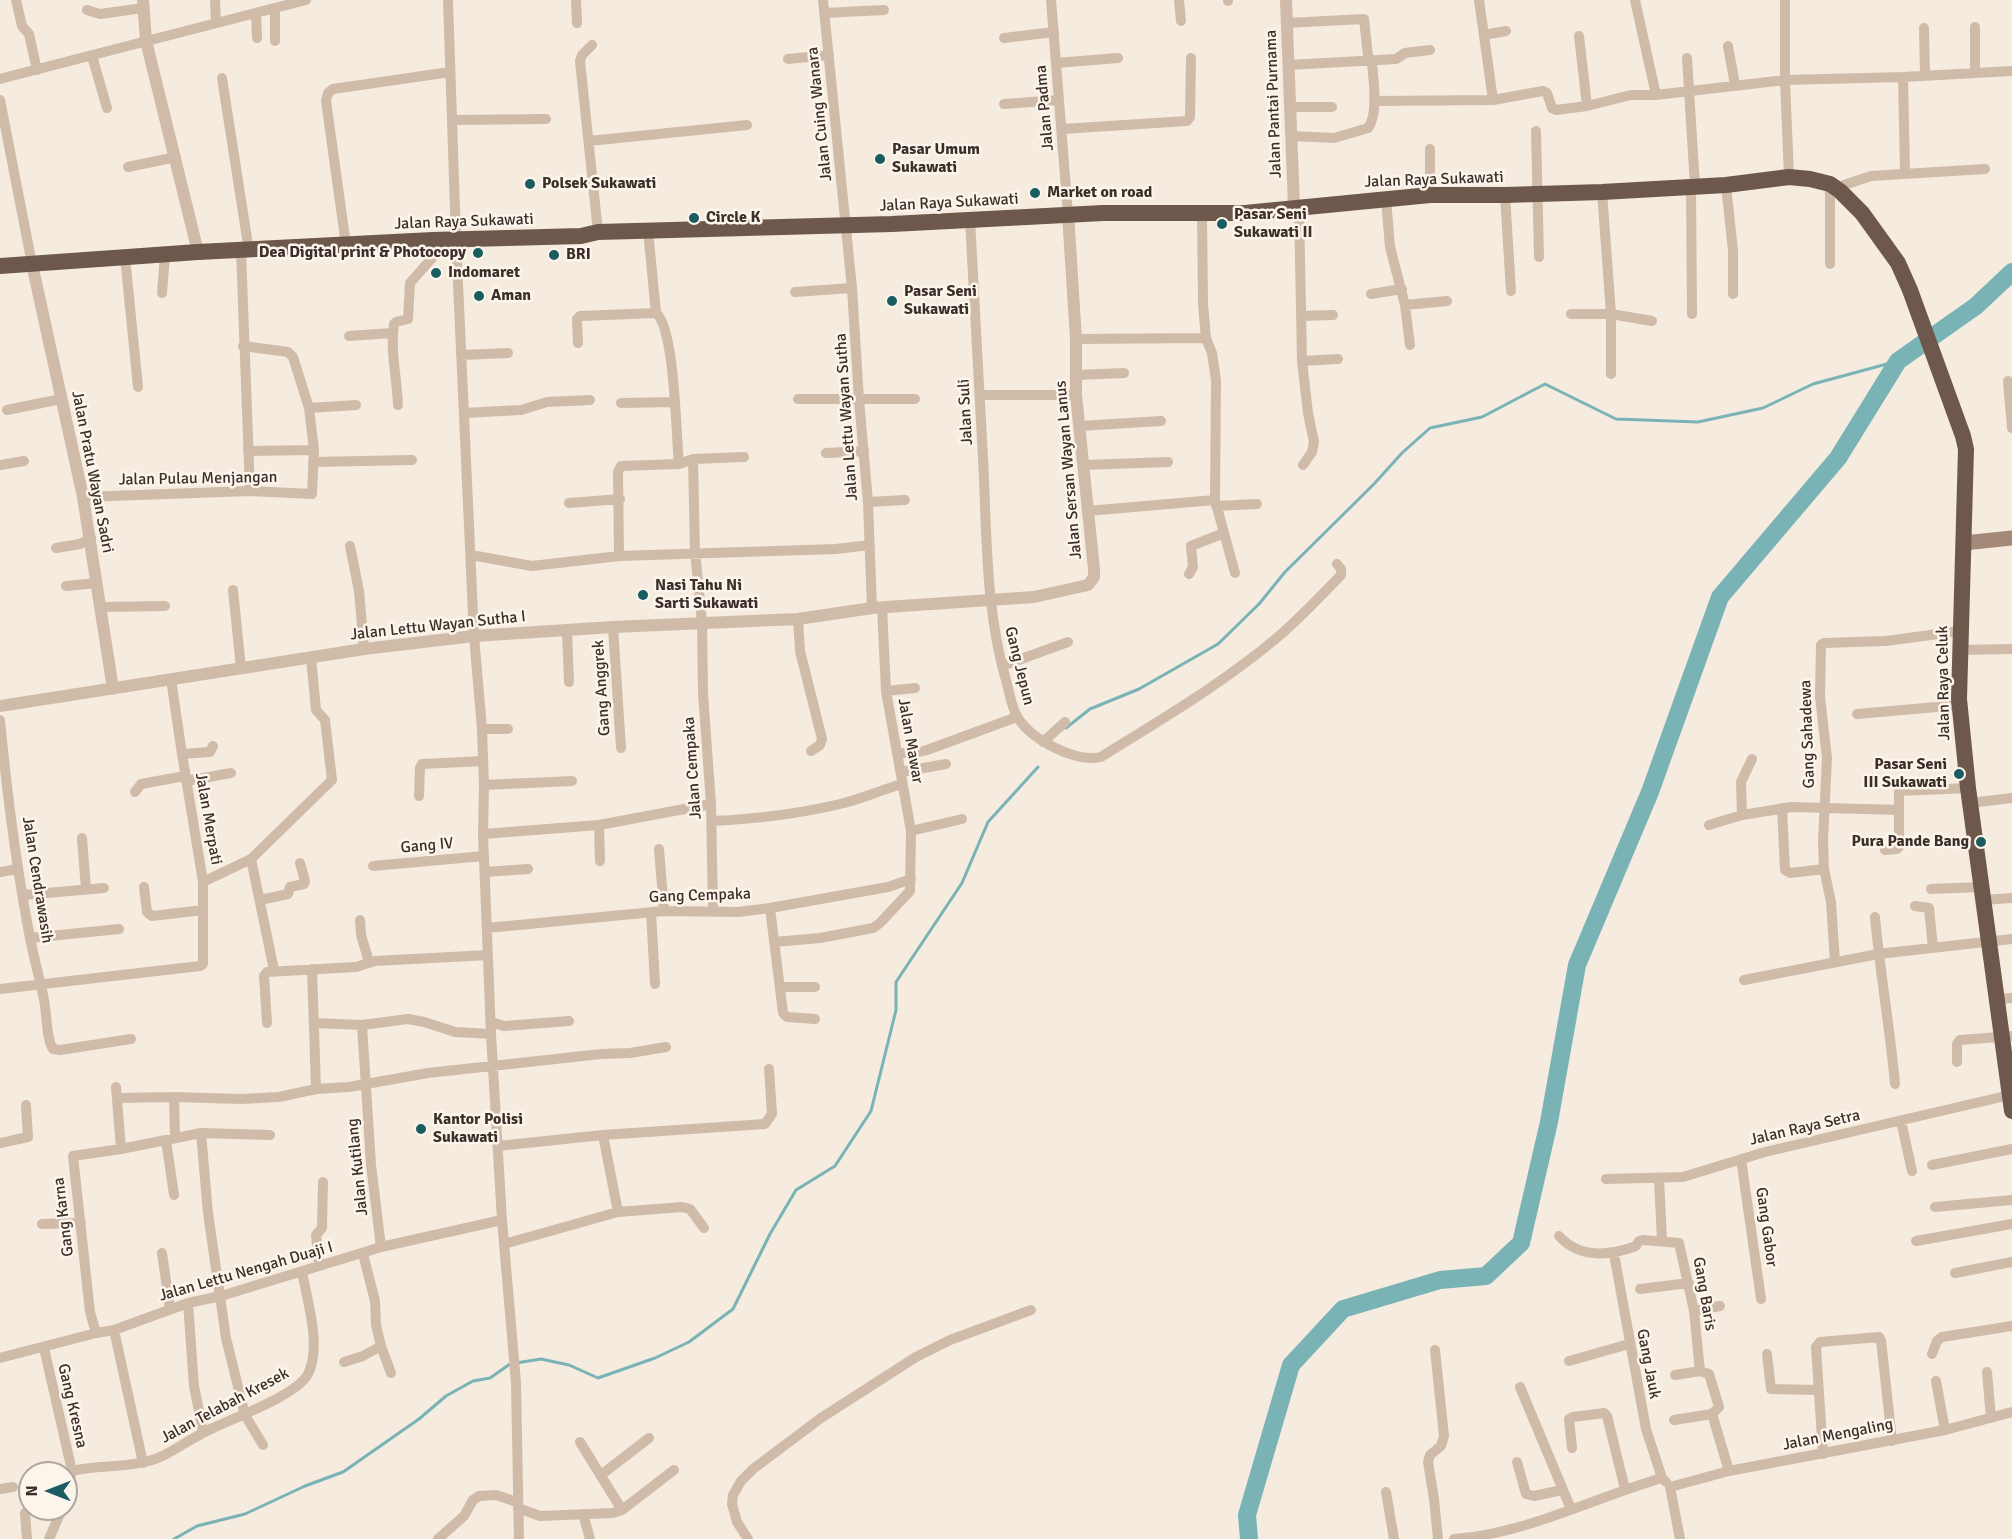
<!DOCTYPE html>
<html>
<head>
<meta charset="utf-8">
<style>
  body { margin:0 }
  #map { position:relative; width:2012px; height:1539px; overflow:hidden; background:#f5ebdf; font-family:Signika,sans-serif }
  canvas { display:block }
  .north { position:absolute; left:18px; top:1461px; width:60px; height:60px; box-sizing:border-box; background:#fcf5ec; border:2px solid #afa69e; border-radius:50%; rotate:270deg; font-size:16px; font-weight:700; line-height:24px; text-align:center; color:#3c2f29 }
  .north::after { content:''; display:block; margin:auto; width:21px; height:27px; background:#195d63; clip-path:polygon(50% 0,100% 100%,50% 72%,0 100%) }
</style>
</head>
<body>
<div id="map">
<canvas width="2012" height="1539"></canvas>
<div class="north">N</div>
</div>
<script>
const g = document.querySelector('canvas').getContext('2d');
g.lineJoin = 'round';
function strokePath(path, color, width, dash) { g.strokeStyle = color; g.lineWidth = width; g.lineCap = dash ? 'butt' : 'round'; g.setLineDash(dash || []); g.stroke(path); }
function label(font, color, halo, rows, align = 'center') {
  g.font = font + ' Signika,sans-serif'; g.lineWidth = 5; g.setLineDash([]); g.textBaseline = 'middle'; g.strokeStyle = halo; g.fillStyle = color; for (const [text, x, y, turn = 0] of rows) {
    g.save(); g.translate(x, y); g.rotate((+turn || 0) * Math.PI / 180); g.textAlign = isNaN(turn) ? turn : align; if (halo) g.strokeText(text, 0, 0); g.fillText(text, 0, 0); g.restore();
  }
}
strokePath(new Path2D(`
  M1066 728 1090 709 1139 689 1218 644 1259 604 1285 572 1374 484 1402 453 1430 428 1482 417 1545 384 1616 419 1698 422 1763 408 1813 384 1898 361
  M174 1539 197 1526 245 1514 305 1486 343 1472 419 1419 446 1396 473 1381 490 1378 510 1364 541 1359 569 1365 598 1378 655 1358 689 1342 733 1309 770 1234 796 1190 835 1166 871 1111 896 1010V982L962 883 988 822 1038 767`), '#7ab3b6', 3);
strokePath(new Path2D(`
  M1249 1539 1247 1515 1291 1365 1343 1309 1440 1280 1486 1276 1521 1243 1549 1122 1577 965 1650 792 1720 597 1838 458 1898 361 1976 306 2012 272`), '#7ab3b6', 18);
strokePath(new Path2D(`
  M16 0 22 26 29 34 37 70
  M215 0 216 23
  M448 0 456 239 474 636 482 729 484 785 483 834 491 1034 502 1220 516 1383 519 1539
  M576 0 577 23
  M823 0 852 288 859 400 868 502 872 608
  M1051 0 1068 214
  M1179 0 1181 21
  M1228 0V1
  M1479 0 1493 100
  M1635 0 1656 95
  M87 10 100 14 143 8
  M824 13 884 10
  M256 14 257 38
  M1287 23 1364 19 1368 56 1372 61C1373 79 1379 113 1368 128L1334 138 1291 136
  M1975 27V73
  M1924 28 1925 75
  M1484 35 1506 31
  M1579 36 1587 106 1631 95H1656L1785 80V0
  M1004 38 1054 32
  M275 41V8
  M592 45 582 55 580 61 598 232
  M1728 46 1735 85
  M92 56 107 108
  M1687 58 1695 186
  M788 59 829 55
  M1056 63 1118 58
  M1289 65 1396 59 1405 53 1430 50
  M1903 77 1905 173
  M222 78 249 251
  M0 79 306 0
  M0 100 32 264
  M1374 101 1493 100 1543 91 1547 93 1552 108 1556 110 1587 106
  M1004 104 1059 100
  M1290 107H1332
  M452 120 546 119
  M1062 129 1187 121 1190 117 1191 58
  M1536 131 1539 257
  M589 141 747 125
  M128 167 176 157
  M1789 177 1785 80 1903 77 2012 71
  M1830 184V264
  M1726 185 1733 251V294
  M1691 186 1692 314
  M1840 191 1844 185 1871 176 1985 169
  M1602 192 1611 314V374
  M1430 195V149
  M1505 195 1511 291
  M1386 199 1390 247 1405 305 1410 345
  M1299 207 1302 361 1308 413 1314 442 1312 452 1303 465
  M1202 214 1203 304 1206 338 1212 353 1216 380 1215 500 1235 573
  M970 220C974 299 979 378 983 458 987 534 985 610 1007 684 1010 695 1012 709 1018 718 1032 740 1076 763 1101 757 1162 719 1225 682 1279 636 1301 617 1321 596 1341 575V569L1337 564
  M648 230 656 313C675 328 676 436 679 464
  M346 245 326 101 328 93 333 89 450 72
  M241 251 250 491
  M125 257 138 387
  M795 292 852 288
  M162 293 165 255
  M1371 294 1402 289
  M1405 305 1447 301
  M1571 314H1611L1652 321
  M1301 316 1333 315
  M349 336 392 333
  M1076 339 1206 338
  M578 343 577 319 580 316 656 313
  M461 355 508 353
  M1302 361 1338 359
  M1077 375 1124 373
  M2008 381 2012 428
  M980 395H1076
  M798 399H915
  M621 403 674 402
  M398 405C397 378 390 351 394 324L396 322 408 319 410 283 432 258 433 240
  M309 408 356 405
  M7 410 61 399
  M464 413 521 410 547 402 590 400
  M1080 426 1161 421
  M248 451 314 450
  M826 453 864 451
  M693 459 695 552 702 622 703 693 711 804 713 911
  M313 462 412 460
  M0 465 24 461
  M1083 465 1168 462
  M83 497 250 491 312 494 314 450 309 408 293 357 288 352 243 346
  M868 502 905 500
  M569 503 620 499
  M1216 506 1257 504
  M1087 511 1215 500
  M350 546 359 591 364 649
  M56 548 80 544 91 538
  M471 555 532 566 619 556 836 549 870 545
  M619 556 618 472 621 466 679 464 693 459 744 457
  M1189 574 1193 567 1191 546 1224 533
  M66 586 97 583
  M233 590 241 668
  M100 607 165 606
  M798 619 800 651 822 739 820 745 811 751
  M613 627 621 748
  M567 631 569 682
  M1960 650 2012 649
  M1002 666 1068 642
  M886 691 915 688
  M1857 714 1959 705
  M0 720C7 793 16 866 30 938 34 959 40 979 44 1000 47 1013 46 1039 53 1049L60 1050 131 1039
  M482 729H508
  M1043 742 1065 722
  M898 753H915L927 750 1017 717
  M182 754 210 752 213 746
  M901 772 946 764
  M186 781 231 773
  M484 785 572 781
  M135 792 141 784 185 776
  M419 796 420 768 422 764 483 761
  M1970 803 2012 798
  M1782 808 1785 870 1790 873 1824 869
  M1742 815 1741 782 1752 759
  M712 821C755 819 798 814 840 804 861 799 881 790 902 784
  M599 825 600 861
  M1709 825 1742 815 1792 807 1899 810
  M911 831 962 819
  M483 834 599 825 711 804
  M82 838 86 889
  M659 849 664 911
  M1885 850 1897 849 1899 847V791L1968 788
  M251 859 274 970
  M373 866 484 856
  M0 872 18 869
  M485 872 528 869
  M203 882 251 859 332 780 325 720 316 710 311 658
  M144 887 147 912 152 916 203 910
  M1931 889 1981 887
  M23 895 104 888
  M260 900 288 894 290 887 304 884 305 881 300 863
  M1983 900 2012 898
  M1915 906 1929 908 1933 948
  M770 908 783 1013 787 1017 815 1019
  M651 912 655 984
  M1875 917C1880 973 1890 1028 1895 1084
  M360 920 361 935 369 962
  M487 928 664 911 738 912 770 908 888 887 911 879
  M30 938 119 929
  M774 942 820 938 873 928 880 923 910 891 911 831 886 691 882 607
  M1835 962 1831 902 1824 869 1823 840 1827 758 1820 697 1821 645 1824 643 1886 641 1960 631
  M312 969 316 1089
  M1744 980 1878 954 2012 939
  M780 987H815
  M0 989 200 966 203 964V882L182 754 171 679
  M1997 999 2012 998
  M491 1022 504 1026 569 1021
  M267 1023 264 976 267 972 356 967 375 961 488 955
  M315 1023 362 1025 408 1019 424 1022 455 1032 491 1034
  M362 1025 371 1165 381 1247
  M1957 1062V1044L1960 1040 2012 1036
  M116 1087 121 1149
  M174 1097 175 1138
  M118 1098 174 1097 241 1099 279 1097 316 1089 349 1087 428 1073 601 1054 630 1053 666 1047
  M1901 1121 1912 1171
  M201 1133 208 1213 226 1338 245 1415 263 1445
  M603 1135 618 1212
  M166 1140 174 1195
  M0 1143 28 1137 26 1105
  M498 1146 603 1135 765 1124 772 1114 769 1069
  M1741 1159 1761 1299
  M1932 1165 2012 1149
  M1606 1179 1683 1177 1765 1152 2010 1095
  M1659 1179 1662 1241
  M1935 1207 2012 1200
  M42 1224 81 1223
  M1559 1236C1580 1259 1609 1256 1636 1246L1639 1241 1643 1240 1679 1243 1694 1311 1700 1371
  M1916 1241 2012 1224
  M504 1244 618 1212 682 1207 690 1209 704 1228
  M162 1253 170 1309
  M363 1254 375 1301 376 1325 381 1346 391 1373
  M1614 1254 1646 1429 1662 1478
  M319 1266 316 1235 322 1228 323 1182
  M1955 1273 2012 1262
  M1640 1289 1689 1283
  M188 1303 194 1386 203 1432
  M1694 1311 1720 1306
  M114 1330 143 1463
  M96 1333 90 1312 73 1156 121 1149 201 1133 270 1135
  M44 1348 72 1471
  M1435 1350 1444 1436 1441 1446 1430 1455 1428 1462 1434 1499 1438 1539
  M1767 1354 1771 1389 1818 1390
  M1932 1354 1937 1341 1942 1337 2012 1326
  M0 1358 96 1333 114 1330 188 1303 221 1296 381 1247 502 1220
  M1569 1361 1629 1344
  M344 1362 363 1356 381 1346
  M1987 1372 1991 1418
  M1936 1381 1945 1430
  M1520 1387 1571 1509
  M1712 1414 1729 1471
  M1674 1420 1712 1414 1719 1407 1709 1374 1700 1371 1675 1375
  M1572 1448 1569 1419 1573 1417 1604 1413 1607 1416 1625 1489
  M1823 1454 1816 1347 1820 1342 1879 1337 1881 1340 1892 1441
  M1517 1462 1526 1494 1534 1496 1562 1490
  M601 1475 649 1438
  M1670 1487 1729 1471 1945 1430 2012 1412
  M1670 1487 1680 1539
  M0 1489 13 1487
  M1386 1492 1394 1539
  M66 1494 72 1471C95 1465 121 1468 144 1462 165 1458 182 1444 201 1434 224 1421 296 1397 308 1374 322 1346 307 1301 302 1271
  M518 1508 540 1516 613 1513 622 1510 580 1442
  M622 1510 674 1470
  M25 1513 27 1539
  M583 1514 590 1539
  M49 1539 62 1509
  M438 1539 464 1516 473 1500 479 1496 496 1495 517 1502
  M748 1539 737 1522 732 1504 733 1495 741 1481 753 1469 821 1418 916 1357 950 1340 1031 1310
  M1454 1539C1526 1534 1593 1498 1662 1478L1666 1482`), '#d0bba9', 10);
strokePath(new Path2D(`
  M143 0 146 41 198 252
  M1286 0 1294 207
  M32 264 83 497 113 689
  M0 706 364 649 474 636 613 627 798 619 872 608 1034 597 1088 585 1094 577V569L1076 395V339L1068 214`), '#d0bba9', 12);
strokePath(new Path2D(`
  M1964 543 2012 538`), '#a48979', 15);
strokePath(new Path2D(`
  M0 266 198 252 433 240 581 236 598 232 892 224 1103 213H1245L1430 195H1505L1602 192 1726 185 1789 177 1810 179 1830 184 1840 191 1862 213 1898 263 1910 290 1963 436 1966 449 1959 699 1968 788 2012 1111`), '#6e584c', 16);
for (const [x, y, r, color] of [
  [880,159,6,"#195d63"],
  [530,184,6,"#195d63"],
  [1035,193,6,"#195d63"],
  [694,218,6,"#195d63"],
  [1222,224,6,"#195d63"],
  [478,253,6,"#195d63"],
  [554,255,6,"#195d63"],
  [436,273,6,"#195d63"],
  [479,296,6,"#195d63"],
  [892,301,6,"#195d63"],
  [643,595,6,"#195d63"],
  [1959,774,6,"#195d63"],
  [1981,842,6,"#195d63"],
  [421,1129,6,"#195d63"]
]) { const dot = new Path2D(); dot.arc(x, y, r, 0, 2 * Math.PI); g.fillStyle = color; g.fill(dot); strokePath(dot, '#fcf5ec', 2); }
label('16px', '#3c2f29', '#fcf5ec', [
  ["Jalan Pantai Purnama",1274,104,-92],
  ["Jalan Padma",1045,108,-95],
  ["Jalan Cuing Wanara",820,114,-96],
  ["Jalan Raya Sukawati",1434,180,-2],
  ["Jalan Raya Sukawati",949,203,-3],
  ["Jalan Raya Sukawati",464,222,-2],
  ["Jalan Suli",966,412,-93],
  ["Jalan Lettu Wayan Sutha",847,417,-94],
  ["Jalan Sersan Wayan Lanus",1069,470,-95],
  ["Jalan Pratu Wayan Sadri",92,472,79],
  ["Jalan Pulau Menjangan",198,479,-1],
  ["Jalan Lettu Wayan Sutha I",438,626,-6],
  ["Gang Jepun",1019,666,76],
  ["Jalan Raya Celuk",1944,683,-91],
  ["Gang Anggrek",602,688,-94],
  ["Gang Sahadewa",1808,734,-92],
  ["Jalan Mawar",910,741,80],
  ["Jalan Cempaka",693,768,-94],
  ["Jalan Merpati",208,819,80],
  ["Gang IV",427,846,-5],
  ["Jalan Cendrawasih",37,880,81],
  ["Gang Cempaka",700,896,-2],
  ["Jalan Raya Setra",1805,1128,-13],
  ["Jalan Kutilang",358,1167,-96],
  ["Gang Karna",64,1217,-97],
  ["Gang Gabor",1766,1227,82],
  ["Jalan Lettu Nengah Duaji I",246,1272,-16],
  ["Gang Baris",1704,1294,80],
  ["Gang Jauk",1648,1364,79],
  ["Gang Kresna",72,1406,77],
  ["Jalan Telabah Kresek",225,1406,-28],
  ["Jalan Mengaling",1838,1435,-11]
]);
label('bold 16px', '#3c2f29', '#fcf5ec', [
  ["Pasar Umum",892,150],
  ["Sukawati",892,168],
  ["Polsek Sukawati",542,184],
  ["Market on road",1047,193],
  ["Pasar Seni",1234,215],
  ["Sukawati II",1234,233],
  ["Circle K",706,218],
  ["Dea Digital print & Photocopy",466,253,"right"],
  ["BRI",566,255],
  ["Indomaret",448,273],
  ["Pasar Seni",904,292],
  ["Sukawati",904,310],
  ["Aman",491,296],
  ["Nasi Tahu Ni",655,586],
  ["Sarti Sukawati",655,604],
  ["Pasar Seni",1947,765,"right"],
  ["III Sukawati",1947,783,"right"],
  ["Pura Pande Bang",1969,842,"right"],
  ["Kantor Polisi",433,1120],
  ["Sukawati",433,1138]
], 'left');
</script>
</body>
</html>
